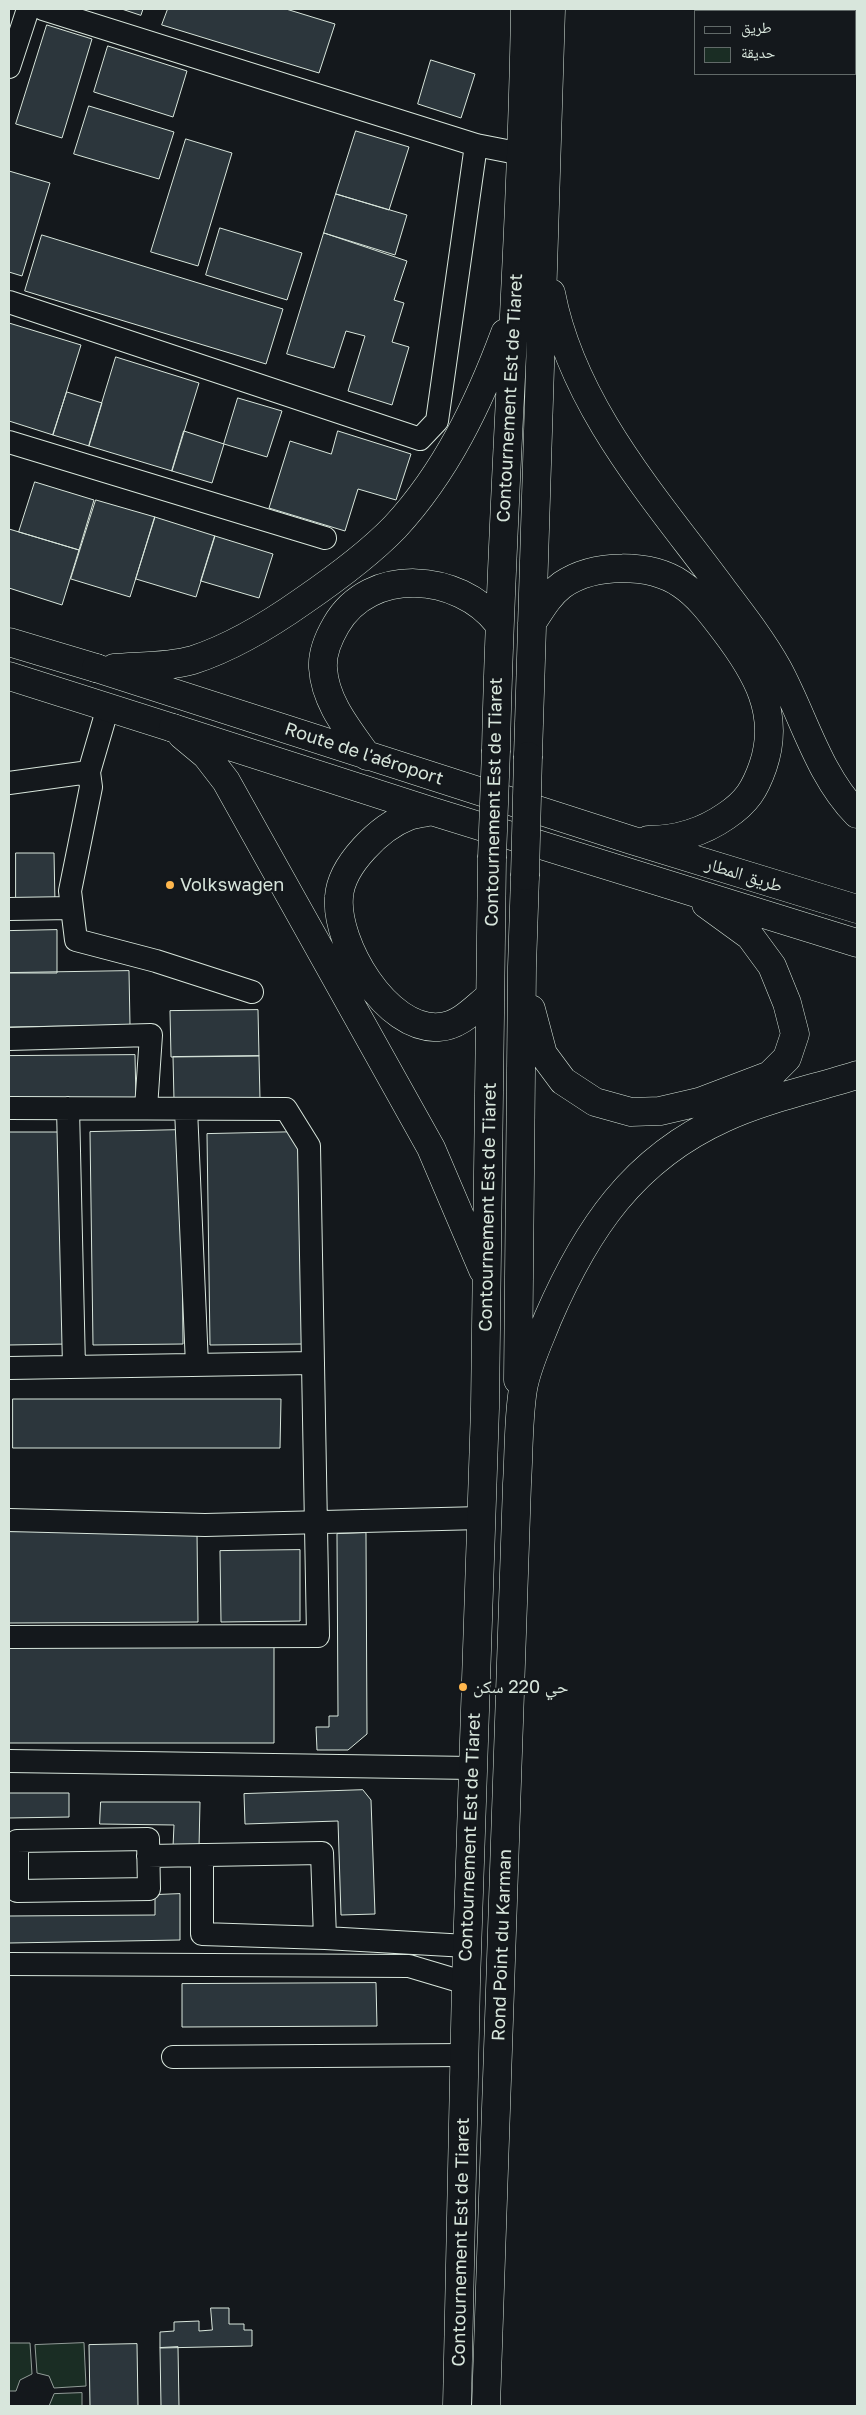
<!DOCTYPE html>
<html>
<head>
<meta charset="utf-8">
<style>
  body { margin:0 }
  #map { position:relative; width:866px; height:2415px; overflow:hidden; background:#14181c; font-family:"Golos Text","Noto Naskh Arabic",sans-serif }
  canvas { display:block }
  .frame { position:absolute; inset:0; border:10px solid #d8e6dc; pointer-events:none }
  .legend { position:absolute; left:694px; top:10px; width:162px; height:65px; box-sizing:border-box; background:#14181c; border:1px solid #626a69; margin:0; padding:6px 9px; list-style:none; font-size:15px; color:#d8e6dc }
  .legend li { display:flex; align-items:center; gap:10px; height:25px }
  .legend b { width:25px; border:1px solid #626a69 }
</style>
</head>
<body>
<div id="map">
<canvas width="866" height="2415"></canvas>
<div class="frame"></div>
<ul class="legend">
<li><b style="height:6px;background:#14181c"></b>طريق</li>
<li><b style="height:14px;background:#1a2d24"></b>حديقة</li>
</ul>
</div>
<script>
const g = document.querySelector('canvas').getContext('2d');
g.lineJoin = 'round';
function paint(path, color) { g.fillStyle = color; g.fill(path, 'evenodd'); }
function strokePath(path, color, width, dash) { g.strokeStyle = color; g.lineWidth = width; g.lineCap = dash ? 'butt' : 'round'; g.setLineDash(dash || []); g.stroke(path); }
function label(font, color, halo, rows, align = 'center') {
  g.font = font + ' "Golos Text","Noto Naskh Arabic",sans-serif'; g.lineWidth = 4; g.setLineDash([]); g.textBaseline = 'middle'; g.strokeStyle = halo; g.fillStyle = color; for (const [text, x, y, turn = 0] of rows) {
    g.save(); g.translate(x, y); g.rotate((+turn || 0) * Math.PI / 180); g.textAlign = isNaN(turn) ? turn : align; if (halo) g.strokeText(text, 0, 0); g.fillText(text, 0, 0); g.restore();
  }
}
const green = new Path2D(`
  M9 2343H30L32 2374 20 2380 16 2391H9Z
  M84 2343 86 2386 54 2388 49 2376 37 2373 35 2345Z
  M82 2393V2406H49L54 2394Z`);
paint(green, '#1a2d24');
strokePath(green, '#939e99', 1);
const building = new Path2D(`
  M122 9H143L141 15Z
  M168 9H286L335 24 319 73 162 25Z
  M47 25 92 39 62 138 16 124Z
  M108 46 187 71 173 117 94 92Z
  M431 60 475 74 461 118 418 104Z
  M89 106 174 132 159 179 74 154Z
  M356 131 409 147 389 210 336 194Z
  M186 139 232 153 198 266 151 252Z
  M9 171 50 183 22 276 9 272Z
  M336 194 407 215 395 255 324 233Z
  M220 228 302 253 287 300 206 275Z
  M324 233 407 261 394 300 404 303 392 342 409 347 392 405 348 391 365 336 346 331 334 368 287 354Z
  M42 235 283 309 266 364 25 291Z
  M9 323 81 345 53 435 9 421Z
  M116 357 199 383 172 471 89 446Z
  M67 392 102 403 89 446 53 435Z
  M238 398 282 411 267 457 224 444Z
  M184 431 224 444 212 483 172 471Z
  M338 431 411 454 396 500 358 489 345 531 269 508 290 441 331 454Z
  M35 482 94 500 79 550 19 532Z
  M96 500 155 517 130 597 71 579Z
  M155 517 215 536 196 597 136 579Z
  M9 529 79 550 62 605 9 588Z
  M215 536 273 554 259 598 201 581Z
  M16 853H54L55 904H16Z
  M57 930V973H9V931Z
  M129 971 130 1025 9 1027V973Z
  M258 1010 259 1056 171 1057 170 1011Z
  M135 1055 136 1101 9 1102V1056Z
  M259 1056 260 1099 174 1100 173 1057Z
  M181 1130 183 1344 93 1345 90 1132Z
  M9 1132H65L68 1344 9 1345Z
  M300 1132 302 1344 210 1345 207 1134Z
  M13 1399H281L280 1448H13Z
  M197 1531 198 1622 9 1623V1532Z
  M366 1533 367 1734 348 1750H317L316 1727H329V1716H338L337 1534Z
  M300 1550V1621L221 1622 220 1551Z
  M9 1646H274V1743H9Z
  M363 1790 371 1800 375 1914 341 1915 338 1821 245 1824 244 1794Z
  M9 1793H69V1817L9 1818Z
  M101 1802H200L199 1848 173 1847 174 1825 100 1824Z
  M180 1894V1940L9 1943V1916L155 1915V1895Z
  M376 1983 377 2026 182 2027V1984Z
  M211 2308H229V2324H244V2330H252V2346L160 2348V2332L174 2331V2322L199 2321V2331L212 2330Z
  M137 2344 138 2406H90L89 2345Z
  M178 2347 179 2406H161L160 2348Z`);
paint(building, '#2c363c');
strokePath(building, '#d8e6dc', 1);
const minor = new Path2D(`
  M43 9 476 145 522 154
  M9 67 28 9
  M9 302 420 439 437 421 476 145
  M9 442 325 538
  M108 707 89 772 91 787 70 891 76 940 156 961 252 992
  M9 783 89 772
  M9 909 72 908
  M9 1039 151 1035 146 1108
  M9 1108 286 1109 309 1146 318 1636 9 1637
  M68 1108 74 1367
  M186 1109 197 1365
  M9 1368 313 1363
  M9 1520 205 1525 481 1518
  M9 1761 472 1768
  M148 1839 149 1889 17 1891V1841Z
  M148 1856 322 1853 325 1938 202 1934V1855
  M325 1938 467 1946
  M9 1964 409 1966 466 1983
  M173 2057 465 2055`);
const major = new Path2D(`
  M9 642 96 668
  M9 676 173 728`);
const highway = new Path2D(`
  M551 293C573 408 657 500 724 591 743 616 763 642 778 669 804 717 818 774 857 814
  M532 623C541 609 549 595 562 585 594 563 650 563 681 584 699 596 712 614 725 631 756 672 781 713 763 766 755 789 747 802 726 816 703 832 676 840 648 840
  M96 668 631 840 857 909
  M114 668C140 666 168 667 193 660 233 647 269 625 303 601 335 579 368 555 395 527 446 472 479 403 505 333
  M173 728 431 811 857 943
  M182 735 206 755 226 781 431 1148 483 1270
  M496 750C501 503 521 256 525 9
  M367 756C348 729 325 702 323 668 322 654 329 637 336 625 370 566 459 573 498 623
  M528 756 551 9
  M431 811C424 813 415 814 409 816 380 827 341 865 339 897 335 943 386 1031 439 1027 460 1026 475 1008 490 996
  M531 1009 543 1054 563 1081 595 1102 631 1112 660 1111 699 1102 770 1075 787 1058 795 1034 787 1003 772 966 750 936 706 904
  M518 1380 522 967 525 876
  M457 2406 466 1983 485 1408 492 858
  M486 2406 517 1484C519 1453 518 1420 523 1389 527 1365 539 1341 548 1318 586 1230 633 1159 724 1118 765 1099 813 1089 857 1075`);
strokePath(minor, '#d8e6dc', 24);
strokePath(major, '#d8e6dc', 29);
strokePath(highway, '#d8e6dc', 29);
strokePath(minor, '#14181c', 22);
strokePath(major, '#14181c', 28);
strokePath(highway, '#14181c', 28);
const highwayBridge = new Path2D(`
  M492 858 496 750
  M525 876 528 756`);
strokePath(highwayBridge, '#d8e6dc', 29, []);
strokePath(highwayBridge, '#14181c', 28);
for (const [x, y, r, color] of [
  [170,885,5,"#ffb74d"],
  [463,1687,5,"#ffb74d"]
]) { const dot = new Path2D(); dot.arc(x, y, r, 0, 2 * Math.PI); g.fillStyle = color; g.fill(dot); strokePath(dot, '#14181c', 2); }
label('18px', '#d8e6dc', '#14181c', [
  ["Contournement Est de Tiaret",510,398,-87],
  ["Route de l'aéroport",364,754,18],
  ["Contournement Est de Tiaret",494,802,-89],
  ["طريق المطار",744,875,17],
  ["Contournement Est de Tiaret",488,1207,-89],
  ["Contournement Est de Tiaret",470,1837,-88],
  ["Rond Point du Karman",502,1945,-88],
  ["Contournement Est de Tiaret",461,2242,-89]
]);
label('18px', '#d8e6dc', '#14181c', [
  ["Volkswagen",180,885],
  ["حي 220 سكن",473,1687]
], 'left');
</script>
</body>
</html>
